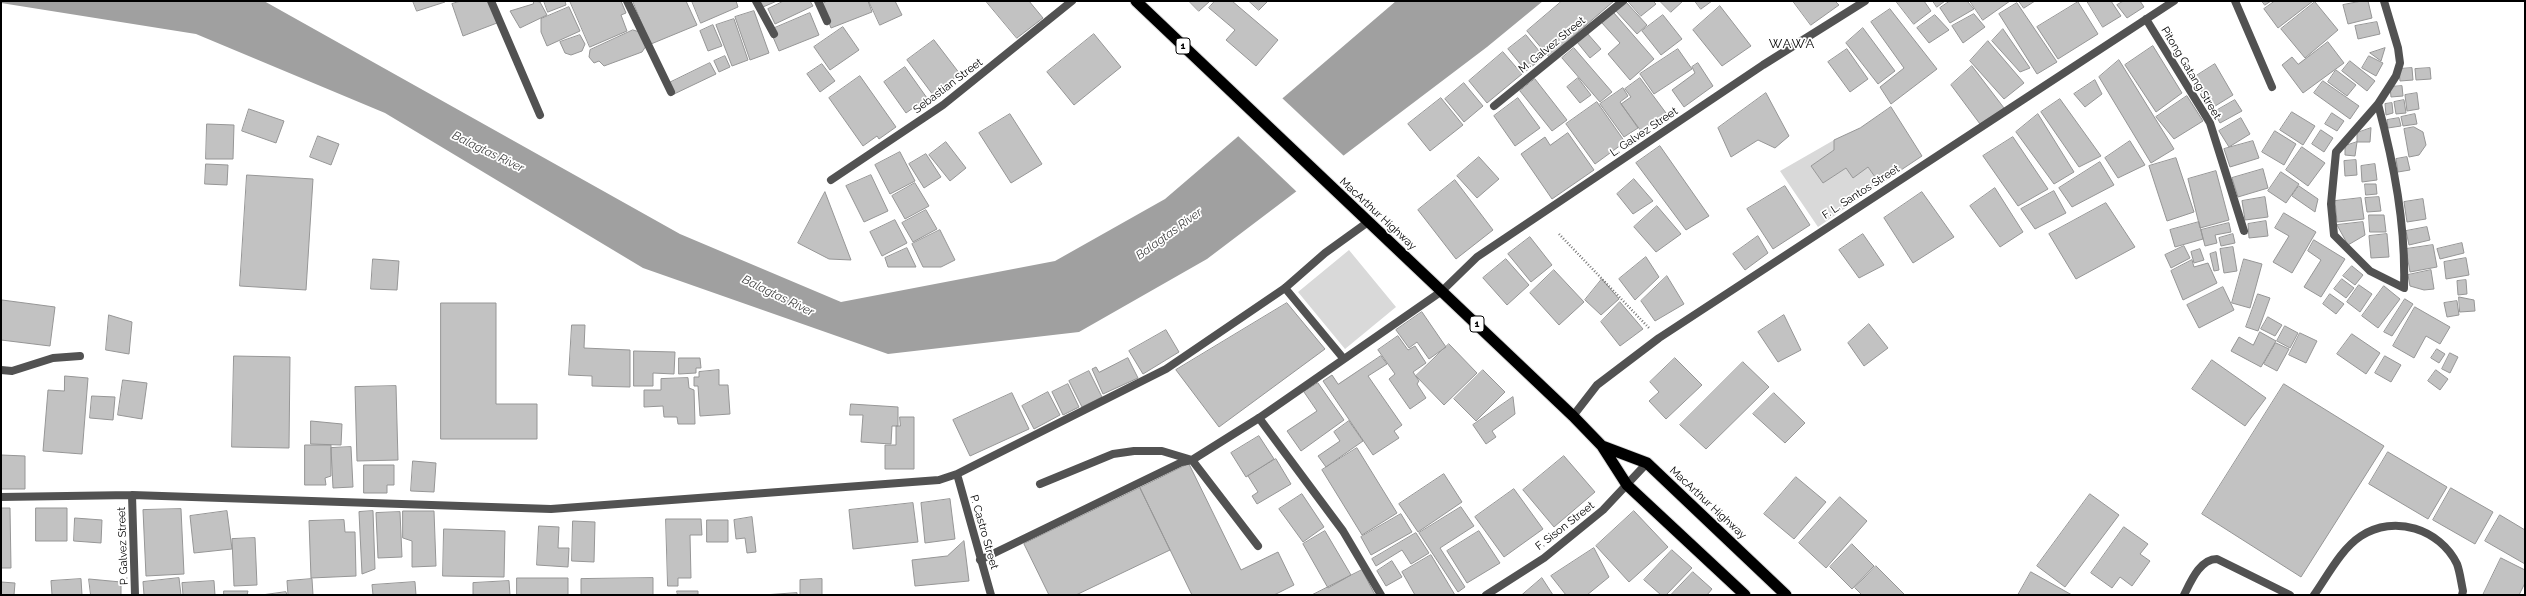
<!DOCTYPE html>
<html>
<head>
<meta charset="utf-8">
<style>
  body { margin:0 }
  #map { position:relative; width:2526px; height:596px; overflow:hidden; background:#fff; font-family:Raleway,sans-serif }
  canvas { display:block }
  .frame { position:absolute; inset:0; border:2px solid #000; pointer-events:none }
</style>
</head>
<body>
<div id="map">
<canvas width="2526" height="596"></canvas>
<div class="frame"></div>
</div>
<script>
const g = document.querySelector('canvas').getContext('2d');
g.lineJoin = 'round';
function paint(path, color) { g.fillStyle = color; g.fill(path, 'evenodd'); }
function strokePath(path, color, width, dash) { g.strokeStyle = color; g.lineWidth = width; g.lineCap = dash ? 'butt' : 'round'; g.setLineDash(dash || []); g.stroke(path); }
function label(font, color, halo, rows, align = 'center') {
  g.font = font + ' Raleway,sans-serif'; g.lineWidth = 3.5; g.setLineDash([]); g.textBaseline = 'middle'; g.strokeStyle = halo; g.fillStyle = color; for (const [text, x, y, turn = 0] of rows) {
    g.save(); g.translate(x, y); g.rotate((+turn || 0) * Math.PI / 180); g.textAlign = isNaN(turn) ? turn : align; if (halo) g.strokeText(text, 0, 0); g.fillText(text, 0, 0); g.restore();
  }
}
paint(new Path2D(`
  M1834 140V150L1811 166 1823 183 1846 168 1853 177 1868 167 1880 184 1818 227 1780 171Z
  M1349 250 1396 307 1345 349 1298 292Z`), '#d9d9d9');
paint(new Path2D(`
  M1 1H264L680 234 841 302 1055 261 1165 199 1396 1H1543L1487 47 1207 259 1079 332 888 354 643 268 385 113 196 34 1 3Z`), '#a0a0a0');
paint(new Path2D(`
  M1281 97 1345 157 1298 193 1237 135Z`), '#fff');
const building = new Path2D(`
  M413 1H444L445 2 417 11Z
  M461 1H489L497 23 463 36 452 4Z
  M534 1 540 2 547 15 520 28 510 11 533 4Z
  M544 1H565L566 5 548 12Z
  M570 1H621L626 13 621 15 627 31 590 47Z
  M633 1H686L697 25 651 44Z
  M692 1H736L738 7 701 23Z
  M760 1H777L763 7Z
  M784 1H810L813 6 775 24 768 9Z
  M828 1H868L872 12 831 28 822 4Z
  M869 1H895L902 15 880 25Z
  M986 1H1029L1043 18 1017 38Z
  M1189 1H1210L1199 11Z
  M1215 1H1232L1278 40 1256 66 1226 40 1235 30 1209 8Z
  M1249 1H1268L1259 10Z
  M1562 1H1614L1549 57 1527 31Z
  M1628 1H1653L1656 4 1641 16Z
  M1660 1H1683L1671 12Z
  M1695 1H1712L1701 9Z
  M1793 1H1835L1839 5 1811 25Z
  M1896 1H1924L1931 11 1914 24Z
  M1933 1H1945L1937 7Z
  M1950 1H1967L1974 9 1950 23 1940 8Z
  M1970 1H2010L1983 20Z
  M2019 1H2035L2024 8Z
  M2087 1H2111L2121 16 2103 27Z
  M2124 1H2140L2144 7 2127 18 2117 5Z
  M2262 1H2271L2265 5Z
  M2275 1H2313L2278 28 2264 9Z
  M2362 1H2368L2372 18 2348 24 2343 5Z
  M1626 2 1647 25 1637 34 1616 11Z
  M2078 2 2098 34 2058 59 2037 27Z
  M2315 2 2338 30 2305 58 2281 29Z
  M2017 3 2057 62 2037 74 1999 14Z
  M1720 6 1751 46 1722 66 1693 30Z
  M569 7 580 31 547 46 541 32V19Z
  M1890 9 1937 69 1891 104 1880 87 1904 68 1871 22Z
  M754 11 769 53 750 60 735 17Z
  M810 13 819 35 779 51 770 30Z
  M1614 13 1654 59 1630 80 1608 54 1620 43 1602 23Z
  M1974 14 1985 27 1963 43 1952 26Z
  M1663 15 1682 39 1661 55 1642 31Z
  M1935 15 1949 30 1929 43 1917 28Z
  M734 19 748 60 732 66 716 25Z
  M2377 22 2380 34 2358 39 2355 26Z
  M713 25 722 46 708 51 700 31Z
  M843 27 859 50 830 70 814 47Z
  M1863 28 1895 71 1878 84 1846 43Z
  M2003 29 2030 68 2020 72 1992 41Z
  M633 30 640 32 646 46 642 52 604 66 599 61 594 63 589 57 590 50Z
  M1587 33 1601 49 1590 58 1577 42Z
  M1094 34 1121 67 1074 105 1047 72Z
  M580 35 585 44 582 51 571 55 565 53 560 42Z
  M1526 35 1544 57 1526 71 1508 49Z
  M934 40 960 74 947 83 951 88 936 99 907 60Z
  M1988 41 2024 83 2004 99 1970 61Z
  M2328 42 2344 63 2303 93 2282 65 2292 57 2298 64Z
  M2153 46 2182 93 2156 112 2125 65Z
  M1574 48 1612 92 1600 102 1562 58Z
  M2385 48 2381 61 2370 53Z
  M1678 49 1692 69 1654 94 1640 74Z
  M1847 49 1868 79 1850 92 1828 62Z
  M1503 52 1522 74 1487 103 1469 81Z
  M725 56 730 67 719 72 714 61Z
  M2369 56 2383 63 2376 76 2362 68Z
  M2119 60 2174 149 2151 163 2099 77Z
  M2350 61 2375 81 2367 91 2342 71Z
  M710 63 716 74 672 95 667 84Z
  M1698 63 1713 86 1684 107 1672 90 1695 73 1692 67Z
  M822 64 835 81 820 92 807 74Z
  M2215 64 2233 95 2212 108 2193 78Z
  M1972 66 2004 108 1980 124 1951 85Z
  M905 67 927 98 906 113 884 82Z
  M2412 68 2413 80 2400 81 2399 69Z
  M2430 68 2431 79 2416 80 2415 69Z
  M2336 70 2356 85 2347 96 2328 82Z
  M860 76 896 127 879 139 877 136 863 146 829 98Z
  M1578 78 1591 95 1580 103 1567 87Z
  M1640 78 1666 113 1641 131 1621 104 1631 97 1625 89Z
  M1535 79 1567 120 1552 131 1520 91Z
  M2095 80 2102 94 2085 107 2074 94Z
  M2323 81 2359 106 2350 119 2314 93Z
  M1464 83 1483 106 1464 122 1445 99Z
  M2402 86 2403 96 2391 97 2390 87Z
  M1623 88 1628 96 1620 102 1638 128 1624 137 1600 104Z
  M1766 93 1789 136 1775 148 1758 140 1731 157 1718 128Z
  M2417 93 2419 109 2407 111 2405 95Z
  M2187 96 2203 121 2174 139 2156 117Z
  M1441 98 1463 125 1430 151 1408 124Z
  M1518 98 1540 128 1515 146 1494 116Z
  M2060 99 2101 156 2079 167 2041 112Z
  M2235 100 2242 111 2220 123 2214 112Z
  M2404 100 2406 113 2396 114 2394 102Z
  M1597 102 1625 142 1595 164 1566 124Z
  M2392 103 2393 113 2386 115 2385 104Z
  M1891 107 1922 156 1880 184 1868 167 1853 178 1846 168 1823 183 1811 166 1834 150V140L1860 128Z
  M249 109 284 121 276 143 242 131Z
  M2292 112 2315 126 2303 145 2280 130Z
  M2332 113 2344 121 2337 131 2325 124Z
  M1010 114 1042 164 1011 183 979 133Z
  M2038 114 2074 172 2054 184 2016 132Z
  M2415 114 2417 124 2403 126 2401 117Z
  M2241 118 2250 134 2229 147 2219 131Z
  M2399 118 2401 126 2388 128 2387 120Z
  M207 124 234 125 233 159H206Z
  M2414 127 2423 132 2426 145 2419 155 2409 157 2404 129Z
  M2371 128 2370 142H2357V133Z
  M2321 130 2333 138 2324 152 2312 144Z
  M2275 131 2296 144 2284 165 2262 152Z
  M1568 133 1594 170 1552 199 1521 154 1545 137 1550 145Z
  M318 136 339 144 331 165 310 157Z
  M2013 137 2048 189 2018 206 1983 156Z
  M2130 141 2145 165 2118 178 2105 158Z
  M2253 141 2259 158 2230 167 2224 149Z
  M946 142 966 168 950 181 929 155Z
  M2357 142 2355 156 2345 155V146Z
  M1660 146 1709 216 1686 230 1636 163Z
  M2302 147 2325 163 2308 186 2286 170Z
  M900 152 915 181 890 194 875 165Z
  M926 154 941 177 924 188 909 164Z
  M1479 157 1499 179 1477 198 1457 176Z
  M2407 157 2410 170 2398 172 2396 159Z
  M2176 158 2194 212 2167 221 2149 166Z
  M2356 160 2357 175 2345 176 2344 161Z
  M2100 162 2114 185 2072 207 2059 188Z
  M206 164 228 165 227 185 205 184Z
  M2375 164 2377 180 2362 182 2361 166Z
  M2263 169 2268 188 2238 197 2232 178Z
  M2216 171 2229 220 2200 228 2188 179Z
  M2281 172 2299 184 2286 203 2268 191Z
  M247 175 313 179 306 290 240 286Z
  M871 175 888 211 864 222 846 186Z
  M1634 179 1653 201 1633 214 1617 194Z
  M1455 180 1493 230 1456 259 1418 210Z
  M915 183 929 206 905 219 892 196Z
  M2365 184H2376L2377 194 2366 195Z
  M1785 186 1810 225 1773 249 1747 209Z
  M2299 186 2318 199 2315 212 2292 196Z
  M1995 188 2023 232 2000 247 1970 206Z
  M2054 191 2066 213 2035 229 2021 209Z
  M825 192 851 260 829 259 798 243Z
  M1922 192 1954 237 1913 263 1884 218Z
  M2265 197 2268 217 2245 220 2242 201Z
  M2379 197 2381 211 2367 212 2365 198Z
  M2361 198 2364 219 2337 222 2335 201Z
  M2423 199 2426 219 2407 222 2404 202Z
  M2106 203 2135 247 2076 279 2049 234Z
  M1657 206 1681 234 1656 252 1634 227Z
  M926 210 937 229 913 242 902 223Z
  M2284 213 2316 232 2292 273 2273 262 2289 236 2275 228Z
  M2369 215H2384L2386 232H2370Z
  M895 220 907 243 882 256 870 232Z
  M2266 221 2268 236 2249 238 2248 224Z
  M2199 222 2203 239 2175 247 2170 230Z
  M2363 222 2365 235 2348 245 2337 225Z
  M2229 223 2231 232 2215 235 2217 243 2205 246 2201 230Z
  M2427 227 2430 240 2409 245 2406 231Z
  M940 230 955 260 941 267H923L912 244Z
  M1863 234 1884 265 1859 278 1839 250Z
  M2233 234 2235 243 2221 246 2219 238Z
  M2387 234 2389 257 2371 258 2369 236Z
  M1758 236 1768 253 1745 270 1733 254Z
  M1530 237 1552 265 1531 282 1508 254Z
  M2314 240 2345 259 2321 297 2304 287 2321 260 2308 251Z
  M2462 243 2464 253 2440 259 2437 249Z
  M2433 245 2437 267 2410 272 2406 249Z
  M2184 246 2190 258 2171 268 2165 255Z
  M2233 247 2237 271 2224 273 2220 249Z
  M907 248 916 267H888L885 258Z
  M2200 249 2204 260 2194 263 2191 252Z
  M2216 252 2219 270 2214 271 2210 254Z
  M1646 257 1659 277 1635 300 1619 279Z
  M2466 258 2469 275 2446 279 2444 262Z
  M373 259 399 261 397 290 371 289Z
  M1506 259 1529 285 1507 305 1483 278Z
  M2244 259 2262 264 2250 308 2232 303Z
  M2192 260 2194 267 2208 263 2217 283 2183 300 2171 271Z
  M2352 266 2363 275 2355 285 2343 276Z
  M1554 270 1584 302 1559 325 1530 293Z
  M2431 270 2434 289 2424 290 2410 286 2408 275Z
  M1667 276 1684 304 1655 321 1641 301Z
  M1602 279 1619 299 1601 315 1585 300Z
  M2342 279 2354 288 2346 298 2334 289Z
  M2466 280 2467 294 2458 295 2457 281Z
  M2359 285 2372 294 2360 312 2347 302Z
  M2384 286 2400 299 2378 328 2362 316Z
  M2223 287 2234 310 2199 328 2187 305Z
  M2258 294 2270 298 2258 331 2246 327Z
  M2330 294 2344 304 2336 314 2323 304Z
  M2459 297 2474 300 2475 311 2460 312Z
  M2405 299 2413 304 2392 336 2384 332Z
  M2 300 55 307 50 346 1 340Z
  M2457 301 2459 315 2447 317 2444 303Z
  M1620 302 1643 329 1620 346 1601 322Z
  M441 303H496V404H537V439H441Z
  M1287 303 1325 349 1219 427 1176 370Z
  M2415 307 2450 327 2440 344 2426 336 2414 358 2393 346Z
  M1422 312 1446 347 1429 359 1417 342 1409 348 1396 330Z
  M109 315 132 322 129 354 106 350Z
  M1784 315 1801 350 1778 362 1758 332Z
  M2268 317 2282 325 2275 336 2261 329Z
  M1869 324 1888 348 1864 366 1848 343Z
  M572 325H585L584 348 630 350V387L592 386V376L569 375Z
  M2285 326 2298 333 2290 348 2277 341Z
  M1166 330 1179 352 1143 374 1129 351Z
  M2260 332 2276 341 2261 367 2231 351 2239 337 2253 345Z
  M2300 333 2317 341 2306 363 2289 355Z
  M2352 334 2380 353 2366 374 2337 354Z
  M1398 336 1408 350 1415 346 1426 363 1413 372 1419 381 1417 384 1426 398 1410 409 1389 379 1395 374 1378 350Z
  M2276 343 2289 349 2277 371 2264 364Z
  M1449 344 1477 373 1444 405 1416 376Z
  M2437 349 2445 354 2439 363 2431 358Z
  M634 351 675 352 674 374 653 373V386H634Z
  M2450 353 2458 357 2450 373 2442 369Z
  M234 356 290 357 289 448 232 447Z
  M1381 356 1387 364 1368 376 1402 425 1394 431 1399 438 1373 455 1323 381 1332 375 1338 384Z
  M2385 356 2401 365 2391 382 2375 373Z
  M679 358H700L701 368H696V373L679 374Z
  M1128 358 1138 378 1103 394 1092 369 1096 367 1099 372Z
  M1675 358 1702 385 1666 419 1649 401 1659 392 1650 382Z
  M2212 360 2266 398 2245 426 2192 389Z
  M1743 362 1769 387 1706 449 1680 425Z
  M719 370V385H728L730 414 700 416 698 386H694V377H699V372Z
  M1483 370 1505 392 1476 421 1454 399Z
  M2436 370 2448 379 2440 390 2428 381Z
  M1089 371 1102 397 1082 407 1069 381Z
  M65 376 88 378 82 454 43 451 48 390 64 391Z
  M688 378 689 388 694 390 695 424H678L677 417H664L663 406 644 407V390H661V379Z
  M123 380 147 383 142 419 118 415Z
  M1318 383 1344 420 1301 451 1287 431 1317 411 1304 392Z
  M1068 384 1079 407 1063 415 1052 392Z
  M2284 384 2384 446 2301 577 2202 514Z
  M396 386 398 460 357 461 355 387Z
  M1048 392 1060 415 1034 429 1022 406Z
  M1012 393 1029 429 970 456 953 420Z
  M1774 393 1805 423 1785 443 1753 414Z
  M92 396 115 397 113 420 90 418Z
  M1513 397 1515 414 1492 431 1496 437 1486 444 1473 425Z
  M851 404 898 407V426H892L891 444 861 442 863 415H850Z
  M900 417H914V469H885V445H896V426H900Z
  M311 421 342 424 341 445 311 444Z
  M1349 421 1363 441 1326 467 1318 456 1340 441 1334 432Z
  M1259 436 1274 459 1246 477 1231 453Z
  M305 445H331V476L325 478 326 485H305Z
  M351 447 353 487 333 488 331 448Z
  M1357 448 1397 513 1362 535 1322 470Z
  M2388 452 2447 487 2428 519 2369 484Z
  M1 455 25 456V489H1Z
  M1564 456 1595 492 1554 527 1523 490Z
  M1276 459 1291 484 1257 504 1252 496 1258 492 1248 476Z
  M413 461 436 463 434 492 411 491Z
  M1189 464 1241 570 1278 552 1294 585 1274 595H1192L1140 488Z
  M364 465H394V485H387V493H364Z
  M1444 474 1462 502 1418 532 1399 504Z
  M1796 477 1826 502 1794 539 1764 514Z
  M1140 488 1170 550 1076 595H1049L1024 544Z
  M2451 488 2493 512 2475 544 2433 520Z
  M1514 489 1543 529 1504 557 1475 517Z
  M1302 494 1324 527 1303 542 1279 509Z
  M2090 494 2119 515 2065 587 2037 566Z
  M1840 497 1867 521 1826 568 1799 543Z
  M950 499 955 539 925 543 921 503Z
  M913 503 918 542 853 549 849 510Z
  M1461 507 1474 526 1440 548 1465 587 1458 592 1419 533Z
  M1 508H10L11 568H1Z
  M36 508H67V541H36Z
  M181 509 184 574 146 576 143 510Z
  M227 511 232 549 194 553 190 516Z
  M373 511 375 569 362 574 359 512Z
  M403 511H434L436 566 412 567V541L403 538Z
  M1634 511 1668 547 1629 582 1596 546Z
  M400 512 402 557 378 558 376 513Z
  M1401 514 1412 532 1371 555 1361 537Z
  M2500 515 2525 530V564L2485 541Z
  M752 517 756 552 747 553 745 538 736 539 734 520Z
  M75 518 102 520 101 543 74 541Z
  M666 519H701L702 535H690L691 578H678V586H668Z
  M344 520 345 532H355L356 576 311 578 309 521Z
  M707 520H728V542H707Z
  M573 521 595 522 594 562 572 561Z
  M539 526 559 527 558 548H569L568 567 537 565Z
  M2124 527 2148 544 2140 554 2150 561 2132 586 2120 577 2112 588 2091 573Z
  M444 529 505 531 504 577 443 576Z
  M1325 531 1351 575 1328 588 1303 544Z
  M1479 531 1500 563 1467 583 1447 551Z
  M1416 533 1429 553 1411 564 1402 550 1376 566 1372 559Z
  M255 538 257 585 234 586 232 539Z
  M964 541 969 581 915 586 912 560 947 556Z
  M1852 544 1874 566 1852 589 1830 567Z
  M1594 548 1609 577 1587 595H1566L1551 576Z
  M1672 550 1692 568 1666 595H1661L1644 580Z
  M1431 555 1455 595H1415L1402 572Z
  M2501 558 2525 570V583L2519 595H2483Z
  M1392 561 1402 577 1386 586 1377 571Z
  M1876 566 1904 594 1903 595H1862L1855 588Z
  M1362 570 1375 595H1312Z
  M1693 572 1712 589 1707 595H1671Z
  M2031 572 2072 595H2018Z
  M179 578 181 595H144L143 582Z
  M517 578H568V595H517Z
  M653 578V595H581V579Z
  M1542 578 1553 595H1522Z
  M81 579 82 595H52L51 581Z
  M89 579 121 582V595H91Z
  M312 579 313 595H288L287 581Z
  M822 579V595H800V580Z
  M214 581 215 595H183L182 583Z
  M509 581 510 595H473V583Z
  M1 582 15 583 14 595H1Z
  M415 582 416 595H373L372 585Z
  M224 591H248L247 595H224Z
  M677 591H698V595H678Z
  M286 592 287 595H262Z
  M797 593V595H764Z`);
paint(building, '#c2c2c2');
strokePath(building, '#969696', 1);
const trunk = new Path2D(`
  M1136 1 1573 416 1602 446 1627 485 1745 595
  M1602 446 1647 463 1786 595`);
strokePath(trunk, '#dbdbdb', 13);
strokePath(new Path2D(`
  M1559 234 1649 328`), '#747474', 2.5, [1, 2]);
strokePath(new Path2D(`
  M2235 1 2272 87
  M1285 288 1343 358
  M1040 484 1113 454 1134 451H1162L1192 460 1258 546
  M980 560 1182 462 1192 460 1259 418
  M2184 595C2191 581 2200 559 2217 559L2290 595
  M2314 595C2328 575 2341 549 2361 536 2394 514 2440 529 2457 564 2460 572 2461 582 2463 591L2462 595`), '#525252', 8);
strokePath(new Path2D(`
  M491 1 540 115
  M627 1 671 92
  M756 1 774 34
  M818 1 827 21
  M2146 19 2210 123 2244 231
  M2378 104C2394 164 2406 225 2404 288L2370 271 2334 235 2331 204 2336 152 2378 104 2396 76 2400 63 2398 48 2384 1
  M1494 106 1623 1
  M831 180 943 105 1072 1
  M1 370 12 371 53 358 80 356
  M1573 416 1597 385 1659 338 2174 1
  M957 474 991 595
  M132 495 135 595
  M1 497 132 495 551 509 939 480 957 474 1166 369 1285 288 1325 253 1368 222
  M1381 595 1343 531 1259 418 1442 291 1477 257 1763 65 1865 1`), '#525252', 8);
strokePath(new Path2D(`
  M1486 595 1544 558 1603 510 1647 463`), '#525252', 8);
strokePath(trunk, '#000', 11);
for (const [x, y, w] of [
  [1183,46,14],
  [1477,324,14]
]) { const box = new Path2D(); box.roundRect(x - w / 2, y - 8, w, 16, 3); g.fillStyle = '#fff'; g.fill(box); strokePath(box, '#000', 1); }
label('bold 10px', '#000', null, [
  ["1",1183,46],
  ["1",1477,324]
]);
label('11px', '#000', '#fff', [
  ["M. Galvez Street",1552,45,-39],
  ["Pitong Gatang Street",2191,73,59],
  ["Sebastian Street",948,86,-37],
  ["L. Galvez Street",1644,132,-34],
  ["F. L. Santos Street",1861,192,-33],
  ["MacArthur Highway",1378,214,43],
  ["MacArthur Highway",1708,503,43],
  ["F. Sison Street",1565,526,-38],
  ["P. Castro Street",984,532,74],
  ["P. Galvez Street",123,546,-92]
]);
label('italic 12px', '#414141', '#fff', [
  ["Balagtas River",488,152,26],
  ["Balagtas River",1169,234,-36],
  ["Balagtas River",778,296,26]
]);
g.letterSpacing = '1px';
label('13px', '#000', '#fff', [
  ["WAWA",1792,44]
]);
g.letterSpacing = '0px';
</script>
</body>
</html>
